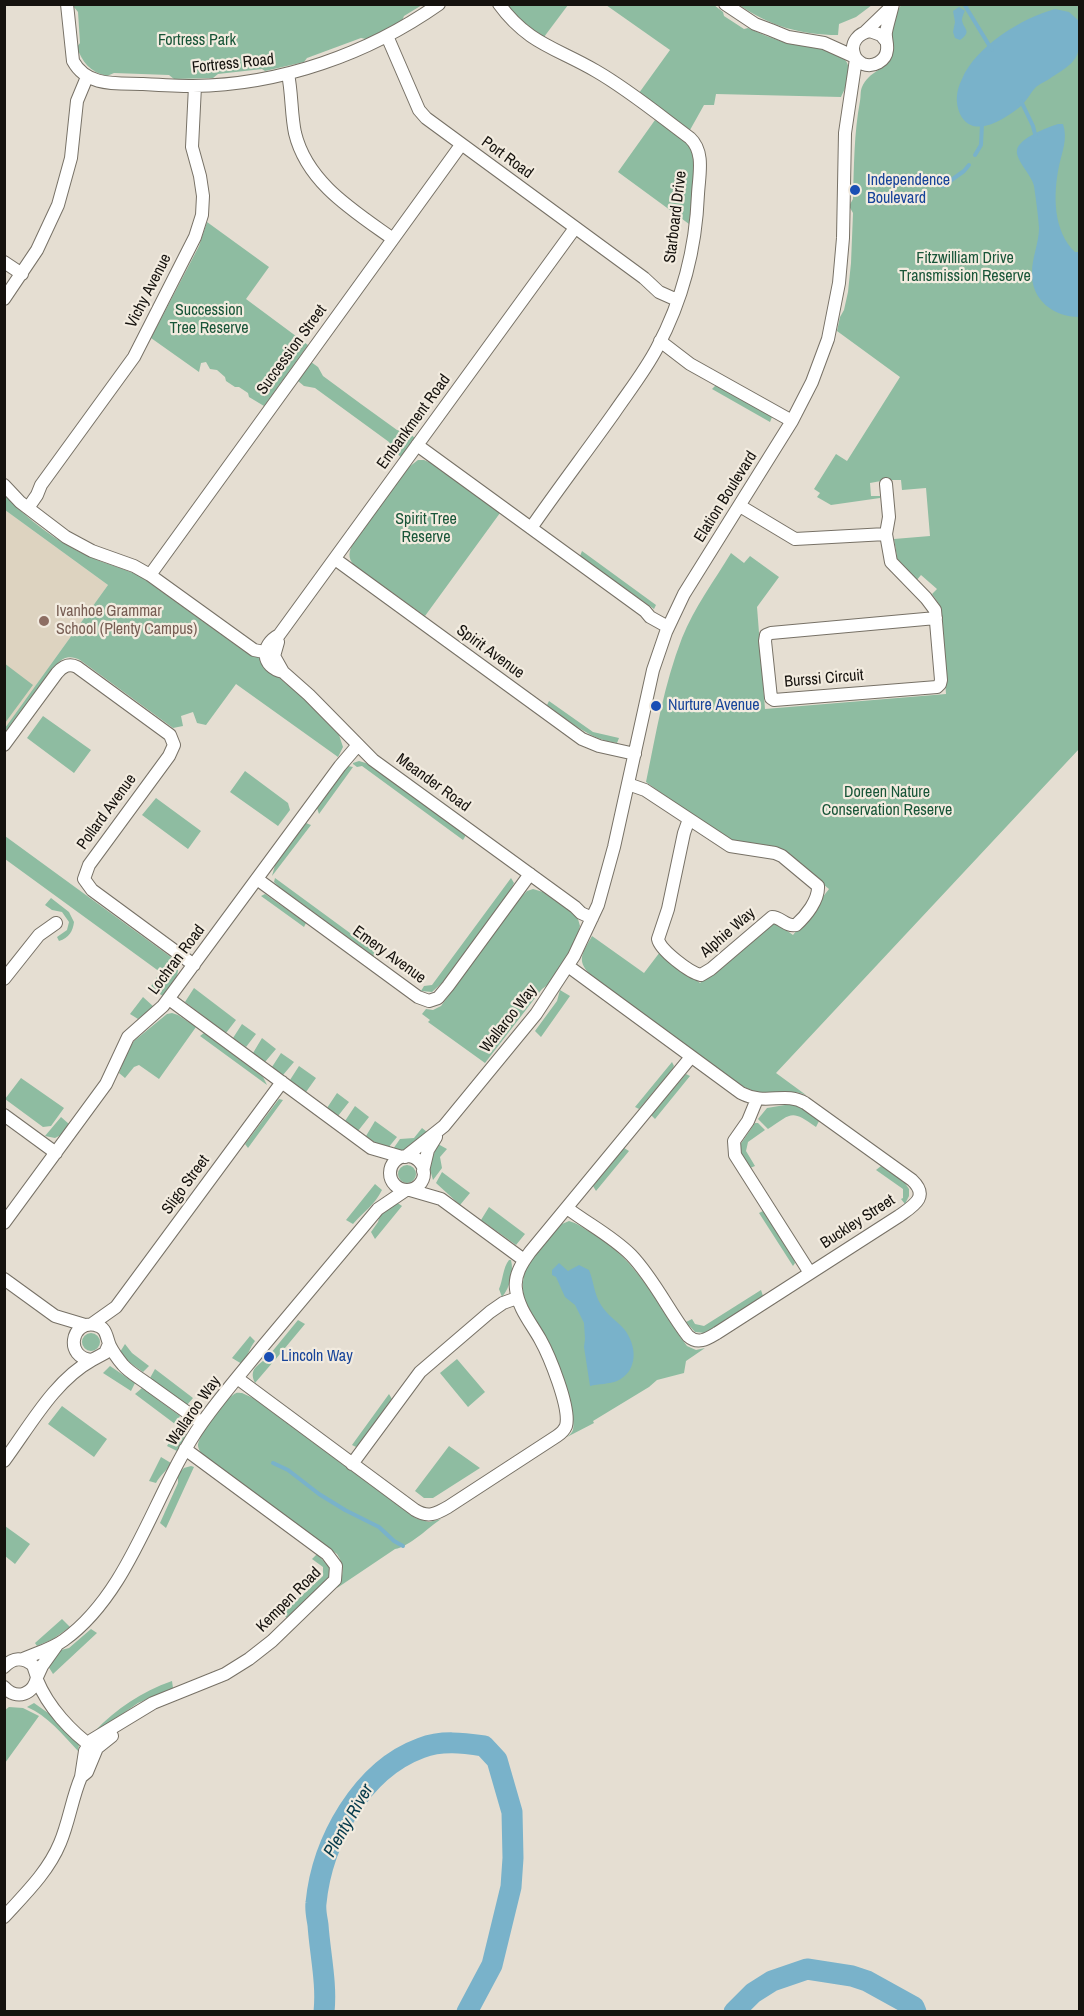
<!DOCTYPE html>
<html>
<head>
<meta charset="utf-8">
<style>
  body { margin:0 }
  #map { position:relative; width:1084px; height:2016px; overflow:hidden; background:#e5ded2; font-family:"Archivo Narrow",sans-serif }
  canvas { display:block }
  .frame { position:absolute; inset:0; border:6px solid #15120e; pointer-events:none }
</style>
</head>
<body>
<div id="map">
<canvas width="1084" height="2016"></canvas>
<div class="frame"></div>
</div>
<script>
const g = document.querySelector('canvas').getContext('2d');
g.lineJoin = 'round';
function paint(path, color) { g.fillStyle = color; g.fill(path, 'evenodd'); }
function strokePath(path, color, width, dash) { g.strokeStyle = color; g.lineWidth = width; g.lineCap = dash ? 'butt' : 'round'; g.setLineDash(dash || []); g.stroke(path); }
function label(font, color, halo, rows, align = 'center') {
  g.font = font + ' "Archivo Narrow",sans-serif'; g.lineWidth = 4.5; g.setLineDash([]); g.textBaseline = 'middle'; g.strokeStyle = halo; g.fillStyle = color; for (const [text, x, y, turn = 0] of rows) {
    g.save(); g.translate(x, y); g.rotate((+turn || 0) * Math.PI / 180); g.textAlign = isNaN(turn) ? turn : align; if (halo) g.strokeText(text, 0, 0); g.fillText(text, 0, 0); g.restore();
  }
}
paint(new Path2D(`
  M5 510 108 585 5 728Z`), '#ddd3c0');
paint(new Path2D(`
  M75 4 422 5 404 16 402 21 366 39 361 38 307 58 304 62 265 71 262 69 218 74 213 78 174 79 169 75 114 73 107 76C90 72 82 62 77 47L80 43 78 12 74 7Z
  M506 5H568L544 37 522 22Z
  M606 5H714L723 12 724 16 744 29 748 28C759 33 771 38 783 42 799 47 837 47 846 61 853 72 846 87 841 97L716 94 714 105H704L690 130 639 93 670 50Z
  M739 5H872L856 17 839 24 838 35C801 35 770 26 739 5Z
  M901 5H1079V749L776 1073 806 1095C793 1090 784 1093 771 1093 755 1094 743 1087 730 1078L590 974C575 960 584 951 592 936L644 973 660 952 700 983 775 922 793 935 829 889 779 848 730 842 646 782C656 734 664 684 682 638 694 608 714 581 731 553L744 563 750 556 779 577 757 607 765 709 946 694 939 604 932 594 937 589 921 575 916 581 897 562 895 557H897L894 539 930 536 926 488 902 490 901 480H881V481L870 483 871 496H880V498L831 505 817 497 820 493 814 489 836 454 847 461 900 377 837 331 840 317 844 310 848 292 851 263 853 213 849 206 853 199C854 166 854 133 860 101 861 96 860 92 862 87 869 71 885 70 891 58 895 50 890 44 891 35 891 25 896 13 901 5Z
  M655 120C666 128 682 136 690 147 697 158 691 209 689 224L618 172Z
  M207 222 269 267 246 299 308 345 264 406 249 397 248 393 239 387H235L226 381 225 377 217 370 210 369 206 362 201 363 199 372 151 338 199 246Z
  M311 362 318 367 323 376 361 404 397 430 409 433 415 438 401 457 395 452 389 442 315 388 304 386 298 381Z
  M716 385 772 417 770 422 712 389Z
  M418 460H424L431 463 500 513 425 616 354 565C347 558 349 550 354 542L409 467Z
  M5 495C27 519 57 542 88 556 105 564 123 568 140 576L244 651 259 656 266 667 300 695 339 735 343 747 338 757 236 684 206 725 197 723 193 712 181 716 183 726 173 728 80 660C70 655 63 657 56 665L5 736V728L108 585 5 510Z
  M582 551 656 605 654 609 580 556Z
  M4 663 33 685 5 723H4Z
  M549 701 593 732 619 738 617 743C589 739 569 721 547 705Z
  M43 716 91 750 74 773 27 738Z
  M359 761 369 764 466 835 463 840 362 766 357 767 353 764V763Z
  M348 766 353 767 319 814 317 808Z
  M245 771 288 803 290 810 278 826 230 792Z
  M156 798 201 831 188 849 142 815Z
  M306 823 311 825 272 876 275 865Z
  M5 836 175 960C184 974 171 985 163 996L150 988 160 972 5 859Z
  M275 878 380 955 375 957 278 886 274 882Z
  M511 878 514 883 511 889 443 982 432 992 421 991 424 986 432 985Z
  M533 889 543 892 574 914 578 919 580 926 577 936 569 953 549 984 542 989 485 1063 428 1022 430 1020 422 1014 426 1009 433 1010 441 1006 520 898 527 891Z
  M265 894 306 923 304 927 261 896Z
  M51 898 69 912 74 922C73 931 69 938 59 941L57 937 67 930 69 922 62 912 52 910 45 905Z
  M194 988 236 1020 226 1033 185 1002Z
  M560 990 570 996 541 1037 535 1031 557 1001Z
  M143 997 154 1007 138 1019 130 1014Z
  M172 1013 178 1015 196 1027 159 1079 139 1065 134 1067 125 1078 119 1073 128 1050 134 1041 167 1014Z
  M242 1024 256 1034 246 1047 233 1038Z
  M204 1033 263 1077 267 1085 200 1036Z
  M262 1038 276 1049 265 1062 253 1053Z
  M281 1053 294 1062 283 1075 272 1067Z
  M672 1062 674 1066 671 1071 639 1109 635 1107Z
  M299 1066 316 1078 306 1092 290 1080Z
  M686 1074 690 1076 655 1119 651 1115Z
  M21 1078 64 1108 51 1126 43 1127 5 1099Z
  M337 1093 349 1102 338 1116 327 1108Z
  M279 1099 283 1100 248 1148 245 1144Z
  M791 1104 798 1105 819 1121 816 1127C791 1109 792 1113 768 1129L758 1119 767 1108Z
  M355 1106 369 1117 358 1131 345 1121Z
  M61 1117 69 1124 61 1135 55 1138 45 1136Z
  M375 1121 397 1137 388 1148 380 1146 366 1136Z
  M755 1123H758L765 1130 748 1142 746 1151 755 1166 750 1168 742 1155 740 1145Z
  M422 1128 427 1132 403 1151 393 1149 400 1139 414 1138Z
  M438 1144 447 1149 440 1157 442 1168 433 1180 429 1166Z
  M624 1148 629 1151 596 1191 593 1186Z
  M398 1174a9 9 0 1 1 18 0a9 9 0 1 1-18 0Z
  M881 1166 905 1183 909 1189V1196L905 1204 901 1199 903 1198V1189L876 1170Z
  M442 1172 470 1193 460 1205 436 1183Z
  M375 1184 382 1190C374 1206 364 1211 353 1224L346 1220Z
  M396 1202 402 1206 375 1239 371 1232 378 1222 380 1215Z
  M489 1207 525 1234 516 1245 481 1220Z
  M763 1211 794 1260 795 1263 793 1266 759 1213Z
  M569 1221C577 1223 583 1228 590 1232 641 1262 654 1302 687 1346L696 1350 705 1348 686 1361 684 1373 657 1380 649 1387 593 1421 594 1423 567 1437C569 1435 572 1433 573 1430 577 1414 556 1356 548 1341 539 1323 520 1304 523 1282 525 1261 544 1244 557 1228L562 1224Z
  M509 1260H511C514 1271 510 1288 502 1297L499 1289C503 1280 503 1267 509 1260Z
  M761 1290 763 1296 705 1333 695 1332 686 1322 692 1319 695 1324 704 1326Z
  M298 1320 305 1324 275 1360 273 1358 275 1356 271 1353Z
  M82 1342a9 9 0 1 1 18 0a9 9 0 1 1-18 0Z
  M250 1336 255 1341C249 1349 248 1356 242 1364L232 1358Z
  M125 1344 132 1353 149 1366 143 1372 126 1360 120 1352Z
  M267 1357 273 1362 255 1383C248 1368 259 1366 267 1357Z
  M457 1359 485 1392 468 1407 440 1373Z
  M110 1366 135 1383 131 1391 103 1373Z
  M155 1369 193 1398 187 1405 150 1378Z
  M142 1388 180 1416 175 1424 135 1394Z
  M242 1393 253 1398 415 1518 429 1522 441 1519C429 1527 409 1547 395 1549L337 1588C344 1577 345 1565 337 1554L207 1458C203 1455 199 1452 198 1446 197 1437 224 1400 233 1395 237 1392 237 1393 242 1393Z
  M389 1394 392 1399 361 1442 356 1447 352 1445Z
  M62 1406 107 1439 94 1457 48 1424Z
  M184 1419C191 1432 184 1440 177 1451L167 1446Z
  M449 1446 480 1468 433 1498H424L415 1491Z
  M161 1457 171 1463C167 1471 160 1475 156 1483L149 1481Z
  M191 1466 194 1467 166 1528 160 1523 178 1483V1474L184 1468Z
  M5 1526 30 1544 15 1564 5 1556Z
  M317 1554 329 1567V1577L287 1618 282 1614 323 1576V1567L312 1559Z
  M62 1619 70 1627 53 1639 37 1646 35 1643Z
  M91 1629 97 1633 53 1674 48 1666 61 1650 69 1648Z
  M172 1681 173 1688 138 1703 95 1733 94 1732C117 1708 141 1692 172 1681Z
  M34 1703 51 1715 79 1745 78 1751C62 1734 48 1716 27 1707Z
  M9 1707 23 1708 39 1716 5 1763V1710Z`), '#8ebca1');
paint(new Path2D(`
  M959 7 965 11C964 12 962 18 962 20 963 29 973 31 960 40L955 38 953 32 955 22 953 11Z
  M1055 9 1069 12 1079 21C1080 54 1082 59 1052 77 1047 81 1041 83 1036 87 1031 92 1028 99 1022 105 1007 118 973 141 960 114 955 102 956 91 962 79 976 46 1022 18 1055 9Z
  M1058 124H1063C1068 139 1062 152 1059 166 1053 195 1053 231 1075 252H1079V317C1054 317 1031 300 1032 273 1032 257 1039 243 1039 228 1038 214 1036 200 1034 186 1032 175 1015 160 1017 150 1019 138 1048 127 1058 124Z
  M559 1263 568 1271 579 1265 589 1270C594 1282 594 1294 601 1305 607 1315 617 1321 624 1329 637 1345 639 1371 617 1381 610 1384 598 1384 590 1386L584 1347 585 1339 584 1323 575 1305 565 1297 556 1277 552 1275V1270Z`), '#79b2ca');
strokePath(new Path2D(`
  M964 4 992 50
  M1021 101 1033 126 1036 138
  M975 155 981 145 982 124
  M943 186 964 171 969 165
  M273 1463 288 1470 319 1494 345 1510 379 1527 394 1541 403 1546`), '#79b2ca', 4);
strokePath(new Path2D(`
  M324 2012C327 1983 320 1954 318 1925 317 1918 315 1910 316 1903 322 1842 361 1770 421 1748 442 1740 463 1743 484 1746L497 1760 512 1812 513 1858 511 1887 492 1965 467 2012
  M734 2012 753 1993 772 1981 807 1969 852 1976 867 1981 914 2007 916 2012`), '#79b2ca', 21);
const minor = new Path2D(`
  M67 4 73 61C87 87 117 83 143 84 160 85 177 86 193 86 280 85 368 54 439 4
  M499 4C528 44 557 48 596 71 629 90 659 115 690 138 705 152 699 175 698 194 696 247 682 301 657 348 645 371 629 391 614 413 587 451 558 489 531 528
  M725 4 755 24 771 30 788 37 824 43 855 57
  M865 32 892 6
  M387 36 419 110 426 118 644 278 659 292 677 300
  M885 40 881 35 870 31C859 33 850 42 854 54 855 58 859 62 863 64 873 68 886 61 887 50 888 43 885 38 886 32 888 22 891 13 893 4
  M288 74C292 93 291 114 295 133 307 183 354 211 393 239
  M4 262 22 274
  M4 299 37 250 58 205 71 158 77 101 87 77
  M660 341 690 364 792 421
  M417 445 645 611 650 617 668 627
  M4 485 20 502 66 537 92 551 134 566 150 575 254 650 274 654
  M740 506 795 539 886 534 891 562 926 598 935 610 941 680 940 684 937 687 774 700 771 698 765 641 766 635 771 633 936 618
  M28 508 37 495 41 485 134 357 195 237 202 215 203 196 200 176 192 147 195 86
  M886 534 889 517 886 484
  M335 559 582 739 599 746 635 754
  M150 575 461 145
  M278 642 274 656 283 672 309 695 373 760 575 907 581 913 592 918
  M283 672C261 667 260 645 279 635L575 228
  M4 745 57 673C63 666 69 663 77 667L170 735 174 745 169 756 89 865 84 879 92 890 194 965
  M628 784 645 790 730 846 775 853 782 856 818 886C819 900 806 916 796 925 786 927 781 917 772 917L711 969 701 975C690 973 660 950 658 939L668 909 684 833 689 819
  M257 879 418 997 429 1001 438 998 448 986 530 874
  M4 979 39 935 56 923
  M169 999 371 1148 402 1157
  M757 1099 748 1121 734 1141 735 1155 810 1273
  M4 1115 56 1153
  M390 1173a17 17 0 1 1 34 0a17 17 0 1 1-34 0Z
  M405 1157 444 1126 536 1014 574 956 598 905 614 847 653 670 666 632 684 594 792 421 812 382 828 339 839 283 843 238 845 133 856 59
  M423 1171 428 1150 436 1137
  M410 1190 441 1199 524 1260
  M567 1208C588 1224 612 1236 631 1255 654 1279 668 1310 688 1336 698 1345 707 1339 717 1333L899 1216C913 1206 930 1197 912 1180L805 1103C785 1091 766 1106 741 1093L568 966
  M4 1223 106 1084 128 1037 163 1006 340 766 358 745
  M4 1279 55 1316 85 1325
  M92 1324 116 1307 282 1082
  M109 1344 105 1353 92 1360C64 1358 71 1320 95 1325 107 1327 106 1337 110 1346 113 1352 118 1359 123 1365 130 1373 140 1378 149 1385 166 1397 184 1410 202 1423
  M237 1378 415 1510C428 1518 436 1514 448 1507L557 1436C560 1434 564 1431 566 1426 571 1408 549 1355 540 1339 531 1323 518 1308 516 1289 514 1275 522 1263 530 1252L691 1057
  M4 1461C30 1426 54 1381 92 1360
  M352 1464 420 1372 490 1312 503 1303 517 1298
  M23 1659C36 1653 52 1649 64 1640 132 1591 155 1489 202 1423 221 1396 243 1371 264 1345 302 1299 340 1254 378 1209L406 1190
  M4 1667C13 1657 23 1657 33 1665L37 1677C34 1694 17 1701 4 1687
  M37 1677 42 1666 57 1645
  M37 1680C48 1707 71 1732 95 1749
  M81 1777 85 1751 92 1740 153 1703 225 1674 249 1659 272 1641 335 1580 336 1566 327 1554 185 1449
  M4 1917C25 1894 48 1872 60 1843 69 1822 72 1798 81 1777L87 1772 97 1748 112 1736`);
strokePath(minor, '#777166', 14);
strokePath(minor, '#fff', 12);
for (const [x, y, r, color] of [
  [855,190,6,"#1a4fb4"],
  [44,621,6,"#8d6e63"],
  [656,706,6,"#1a4fb4"],
  [269,1357,6,"#1a4fb4"]
]) { const dot = new Path2D(); dot.arc(x, y, r, 0, 2 * Math.PI); g.fillStyle = color; g.fill(dot); strokePath(dot, '#f2ebdf', 2); }
label('16px', '#185538', '#f2ebdf', [
  ["Fortress Park",197,41],
  ["Fitzwilliam Drive",965,259],
  ["Transmission Reserve",965,277],
  ["Succession",209,311],
  ["Tree Reserve",209,329],
  ["Spirit Tree",426,520],
  ["Reserve",426,538],
  ["Doreen Nature",887,793],
  ["Conservation Reserve",887,811]
]);
label('16px', '#15120e', '#f2ebdf', [
  ["Fortress Road",233,64,-6],
  ["Port Road",507,158,36],
  ["Starboard Drive",676,217,-83],
  ["Vichy Avenue",149,291,-63],
  ["Succession Street",292,350,-54],
  ["Embankment Road",414,422,-54],
  ["Elation Boulevard",726,497,-58],
  ["Spirit Avenue",490,652,36],
  ["Burssi Circuit",824,679,-5],
  ["Meander Road",433,783,36],
  ["Pollard Avenue",107,812,-54],
  ["Alphie Way",728,933,-41],
  ["Emery Avenue",389,955,36],
  ["Lochran Road",177,960,-53],
  ["Wallaroo Way",509,1019,-52],
  ["Sligo Street",186,1185,-54],
  ["Buckley Street",858,1222,-33],
  ["Wallaroo Way",194,1411,-55],
  ["Kempen Road",289,1600,-45]
]);
label('16px', '#164399', '#f2ebdf', [
  ["Independence",867,181],
  ["Boulevard",867,199],
  ["Nurture Avenue",668,706],
  ["Lincoln Way",281,1357]
], 'left');
label('16px', '#785e54', '#f2ebdf', [
  ["Ivanhoe Grammar",56,612],
  ["School (Plenty Campus)",56,630]
], 'left');
label('italic 18px', '#053a4b', '#f2ebdf', [
  ["Plenty River",349,1821,-60]
]);
</script>
</body>
</html>
